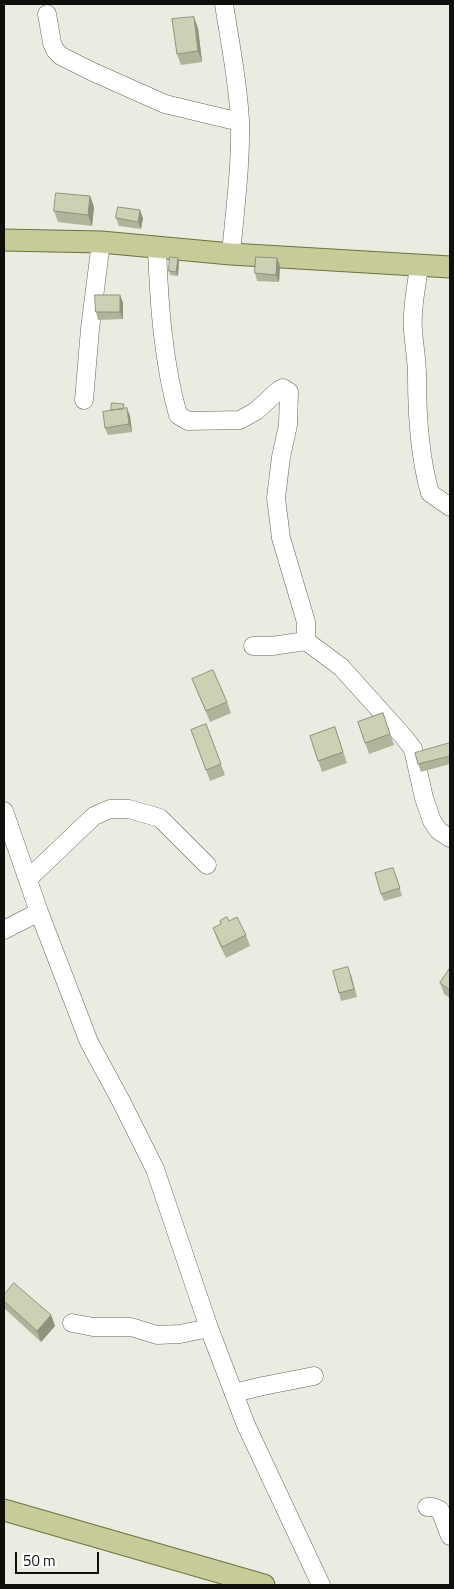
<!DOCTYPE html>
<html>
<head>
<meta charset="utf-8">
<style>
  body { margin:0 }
  #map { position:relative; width:454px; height:1589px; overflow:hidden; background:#eaebe1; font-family:"Titillium Web",sans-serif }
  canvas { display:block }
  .frame { position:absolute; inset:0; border:5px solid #0f0f0c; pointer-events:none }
  .scale { position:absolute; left:15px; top:1552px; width:84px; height:22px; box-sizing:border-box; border:2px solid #0f0f0c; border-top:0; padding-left:6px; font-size:15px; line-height:18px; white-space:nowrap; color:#0f0f0c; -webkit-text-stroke:4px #fff; paint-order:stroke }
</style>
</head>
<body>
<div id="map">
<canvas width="454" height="1589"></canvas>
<div class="frame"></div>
<div class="scale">50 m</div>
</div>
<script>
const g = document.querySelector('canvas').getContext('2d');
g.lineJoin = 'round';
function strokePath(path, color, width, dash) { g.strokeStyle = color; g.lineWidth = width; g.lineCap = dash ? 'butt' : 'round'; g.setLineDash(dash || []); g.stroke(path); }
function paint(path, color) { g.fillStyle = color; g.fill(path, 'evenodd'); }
const minor = new Path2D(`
  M224 4C230 43 238 81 240 121 241 165 235 210 231 254
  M47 14 52 43 55 50 61 56 93 72 165 104 240 122
  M157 247C159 303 163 361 178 415L188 421 240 420 256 411 279 390 283 388 289 392 288 425 281 457 276 498 281 538 306 622V641
  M419 265C417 286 411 309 413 330 414 345 417 360 417 376 417 415 419 455 430 493L450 507
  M84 400 90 329 101 242
  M253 646H272L306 641 341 667 404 737 413 749 424 798 432 821 439 831 450 838
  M4 811 39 912 89 1042 121 1101 155 1169 209 1328 246 1425 321 1585
  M28 879 94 816 110 809H129L160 818 207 865
  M4 930 39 912
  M72 1323 93 1327H131L157 1335 180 1334 209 1328
  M234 1393 263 1386 314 1376
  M427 1507H433L440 1510 450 1536`);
const major = new Path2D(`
  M4 240 101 242 231 254 450 267
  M4 1510 264 1585`);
strokePath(minor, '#65675d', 19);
strokePath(major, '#6d723b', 23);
strokePath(minor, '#fff', 18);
strokePath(major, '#c6cb99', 21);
paint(new Path2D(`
  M198 28 202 62 181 65 177 54Z
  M90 196 94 207 92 226 58 222 54 211Z
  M116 218H143L141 229 119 226Z
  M178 258 179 262 178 276 170 275 169 271Z
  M280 266 279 282 257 281 255 273Z
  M120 295 123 303V319L98 320 96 312Z
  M125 408 130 416 132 432 108 435 105 428Z
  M192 679 227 702 231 713 210 722Z
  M383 713 394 745 369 754 358 722Z
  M206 724 225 775 210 781 191 730Z
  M335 727 347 763 322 772 310 736Z
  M450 743V764L421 772 418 764Z
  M396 875 402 896 384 901 381 894Z
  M220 921H229L246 935 250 946 226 958 217 939 213 928 221 924Z
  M450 968V998L444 994 440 983Z
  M351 974 357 997 341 1001 339 993Z
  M4 1295 51 1315 55 1326 41 1342 5 1309 4 1307Z`), '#b0b49a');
paint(new Path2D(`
  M194 17 198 28 202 62 198 51Z
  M90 196 94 207 92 226 88 215Z
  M140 210 143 218 141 229 138 222Z
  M178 258 179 262 178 276 176 272Z
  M277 258 280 266 279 282 276 275Z
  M120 295 123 303V319L120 312Z
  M127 408 130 416 132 432 129 424Z
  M51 1315 55 1326 41 1342 37 1331Z`), '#90927d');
const building = new Path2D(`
  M194 17 198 51 177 54 172 19Z
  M56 193 90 196 88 215 54 211Z
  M118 207 140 210 138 222 116 218Z
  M170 257 178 258 176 272 169 271Z
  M256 257 277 258 276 275 255 273Z
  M95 295H120V312H96Z
  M112 403 124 404 123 409 111 410Z
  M127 408 129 424 105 428 103 412Z
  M213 670 227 702 206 711 192 679Z
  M383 713 390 734 365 743 358 722Z
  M206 724 221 764 206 770 191 730Z
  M335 727 343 752 318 761 310 736Z
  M450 743V756L418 764 415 753Z
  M393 868 400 888 381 894 375 873Z
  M227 917 229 921 237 917 246 935 222 947 213 928 221 924 220 921Z
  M348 967 354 989 339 993 333 971Z
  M450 968V990L440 983Z
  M14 1283 51 1315 37 1331 4 1301V1295Z`);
paint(building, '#cdd1b3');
strokePath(building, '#90927d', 1);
</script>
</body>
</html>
